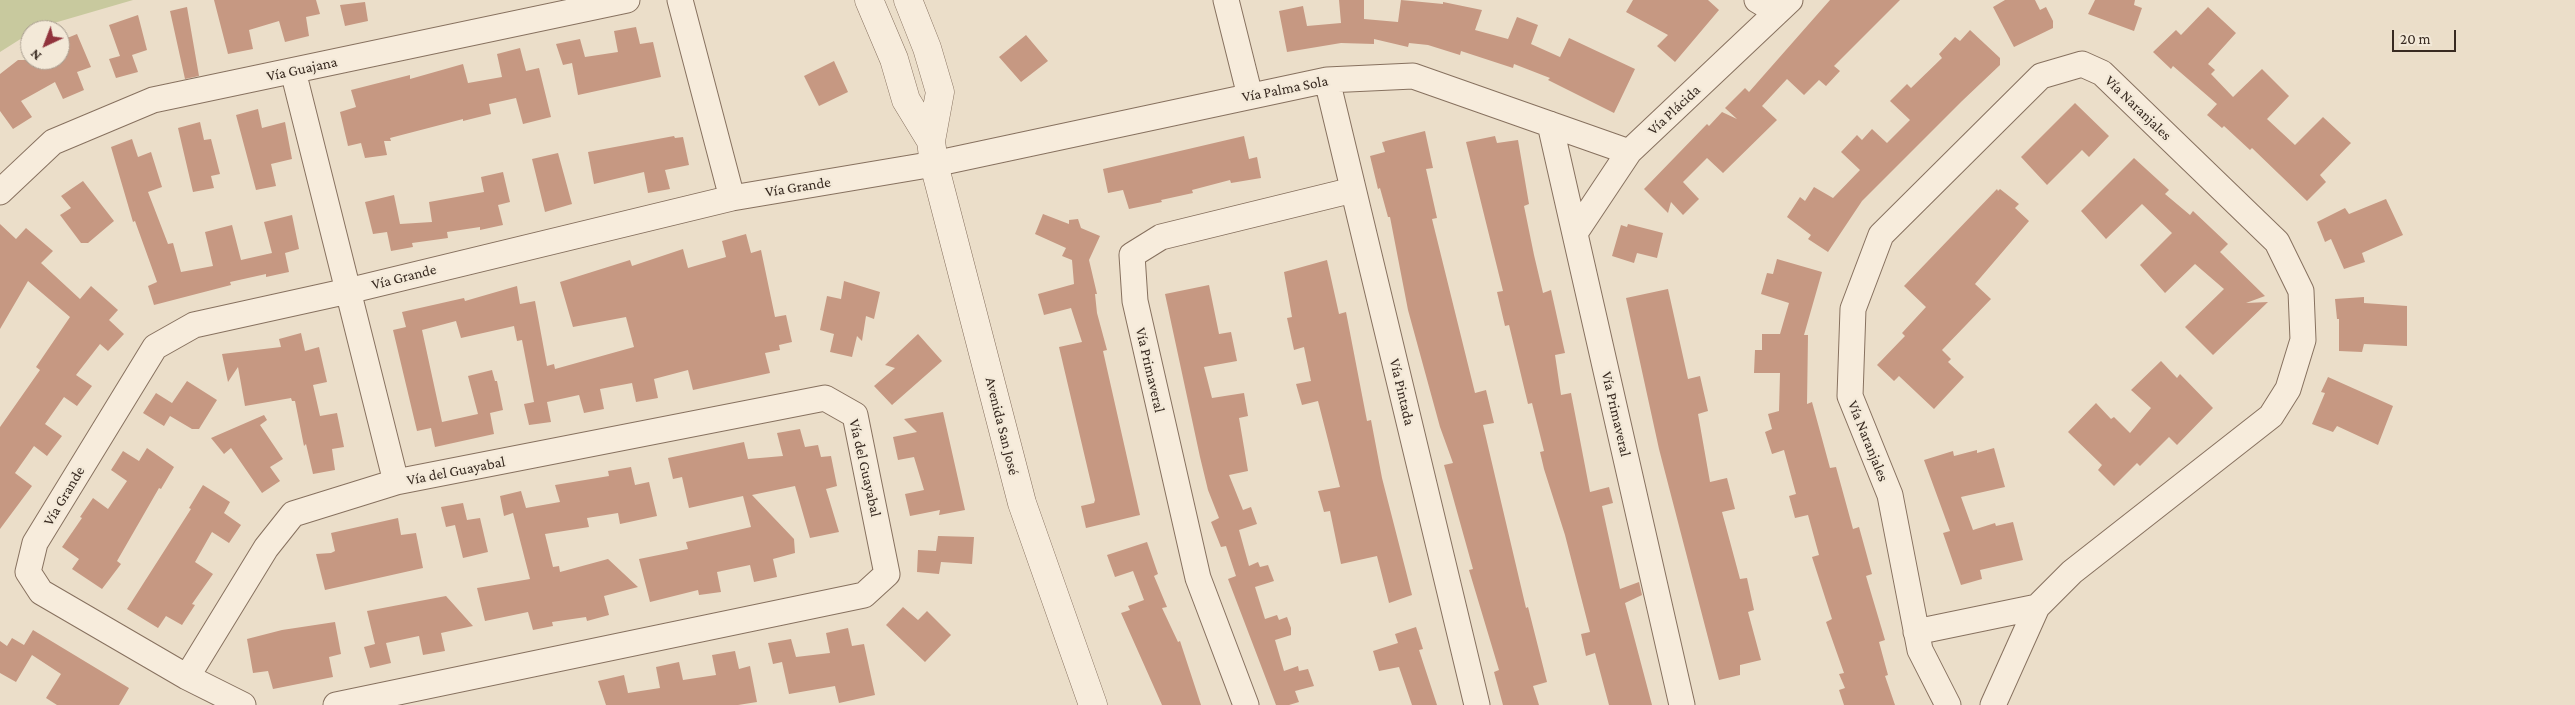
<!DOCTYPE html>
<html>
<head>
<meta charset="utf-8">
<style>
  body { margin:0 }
  #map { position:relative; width:2575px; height:705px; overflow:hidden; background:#ebdec9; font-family:"Crimson Pro",serif }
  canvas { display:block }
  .north { position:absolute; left:20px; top:20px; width:50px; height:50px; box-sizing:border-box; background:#f3e9d8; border:1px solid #a89d8f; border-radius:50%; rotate:223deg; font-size:14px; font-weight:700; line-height:20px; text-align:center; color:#382a21 }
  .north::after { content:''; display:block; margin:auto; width:18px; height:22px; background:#91343d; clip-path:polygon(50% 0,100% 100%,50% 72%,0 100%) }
  .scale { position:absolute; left:2392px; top:30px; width:64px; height:22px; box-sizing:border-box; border:2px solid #382a21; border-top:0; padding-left:6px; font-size:15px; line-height:18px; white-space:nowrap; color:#382a21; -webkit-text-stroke:4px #f3e9d8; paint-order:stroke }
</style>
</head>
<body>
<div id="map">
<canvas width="2575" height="705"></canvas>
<div class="north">N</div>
<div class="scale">20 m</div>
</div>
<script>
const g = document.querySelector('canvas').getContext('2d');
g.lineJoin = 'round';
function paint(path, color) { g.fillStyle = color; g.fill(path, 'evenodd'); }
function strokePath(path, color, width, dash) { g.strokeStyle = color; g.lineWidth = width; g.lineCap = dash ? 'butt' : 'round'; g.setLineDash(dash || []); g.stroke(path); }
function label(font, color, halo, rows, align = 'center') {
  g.font = font + ' "Crimson Pro",serif'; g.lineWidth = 4.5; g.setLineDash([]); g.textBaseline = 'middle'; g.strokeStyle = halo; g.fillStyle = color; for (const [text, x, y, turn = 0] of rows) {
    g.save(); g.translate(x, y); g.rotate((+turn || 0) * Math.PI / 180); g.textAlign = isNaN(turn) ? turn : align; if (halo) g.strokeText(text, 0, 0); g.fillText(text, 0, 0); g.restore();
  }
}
paint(new Path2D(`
  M0 0H133L30 30V33L0 52Z`), '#c8c99e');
paint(new Path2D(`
  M214 0H316L320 14 306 17 309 36 285 42 279 21 249 30 253 49 228 54Z
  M1339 0H1364V19L1398 22 1401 0 1443 4V2L1482 10 1475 30 1508 39 1517 17 1538 25 1531 44 1560 57 1569 38 1635 69 1614 113 1548 80 1550 78 1514 64 1513 68 1461 51 1460 55 1428 45 1409 43 1408 47 1374 39V44L1341 43 1287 52 1279 11 1303 6 1307 26 1341 23Z
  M1633 0H1708L1719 10 1675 62 1657 46 1668 35 1626 12Z
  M1830 0H1900L1834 66 1840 71 1826 86 1819 80 1804 95 1787 79 1762 106 1777 120 1723 173 1707 158 1683 182 1699 199 1683 215 1671 202 1668 213 1644 189 1707 124 1709 126 1722 112 1737 119 1725 108 1745 88 1749 92Z
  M2005 0H2035L2040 10 2046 7 2053 21V28L2014 47 1993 7Z
  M2095 0H2135L2134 5 2142 8 2134 31 2088 14Z
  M365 2 368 21 345 26 340 5Z
  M187 7 199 76 185 79 170 11Z
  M2208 7 2236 33 2208 64 2215 70 2211 74 2233 97 2262 69 2289 96 2267 119 2295 145 2323 117 2351 143 2320 175 2326 182 2307 201 2252 148 2250 150 2224 126 2222 128 2207 115 2217 104 2173 66 2171 69 2153 52 2176 30 2181 35Z
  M138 15 147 50 132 55 138 72 116 78 109 59 120 56 109 25Z
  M636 27 640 44 653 42 661 77 578 95 572 63 563 65 556 44 580 39 585 57 618 52 614 31Z
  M1970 30 2000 58V65L1962 101 1862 201 1828 252 1808 239 1811 235 1787 217 1800 197 1805 201 1814 187 1833 198 1860 170 1841 152 1857 135 1862 140 1872 129 1887 143 1910 120 1890 101 1907 84 1911 88 1942 58 1939 54 1955 37 1960 41Z
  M77 34 91 67 77 72 84 90 63 99 55 82 21 101 32 117 13 129 0 111V74L18 60H60V41Z
  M1026 35 1048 61 1021 82 999 57Z
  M520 48 526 71 539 68 551 117 523 124 516 98 489 104 491 114 463 121V119L390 138 391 141H384L387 155 365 158 361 143 348 146 340 112 356 107 351 90 410 75V79L463 64 468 83 502 77 497 54Z
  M834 61 848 92 819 106 804 76Z
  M2075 103 2109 136 2089 157 2082 150 2047 185 2021 157Z
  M258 109 262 128 285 122 292 159 271 164 276 186 256 190 236 115Z
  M200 122 204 140 211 139 220 174 211 176 214 188 193 192 178 128Z
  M1425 131 1433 168 1426 169 1437 218 1432 219 1475 393 1486 390 1494 423 1483 425 1526 608 1528 607 1547 682 1533 686 1539 705H1503L1494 672 1499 670 1469 570 1473 569 1444 465 1453 463 1440 427 1408 310 1390 217H1388L1380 188 1378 189 1370 156 1385 152 1382 142Z
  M674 136 675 138 683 137 689 165 665 170 670 189 648 193 644 172 594 184 588 152Z
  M1244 136 1249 159 1257 157 1261 178 1231 183 1230 180 1192 190 1193 193 1161 200 1162 202 1129 209 1123 190 1108 193 1103 169Z
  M1495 136 1497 143 1518 140 1529 204 1524 206 1534 255 1543 293 1551 290 1565 353 1555 355 1561 395 1571 393 1590 492 1609 487 1613 503 1602 506 1620 589 1639 582 1642 595 1625 603 1652 705H1609L1595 653 1586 656 1581 634 1590 632 1565 535 1544 469 1540 452 1544 451 1532 403 1528 404 1509 325 1505 326 1497 292 1503 291 1466 142Z
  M132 139 138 157 151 152 162 187 148 192 168 244 173 243 181 272 213 266 205 232 232 225 241 260 272 253 264 222 292 215 299 249 285 253 289 272 266 277V274L230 282 231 285 154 305 148 286 157 282 135 221 133 222 111 147Z
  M558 153 572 204 545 212 532 159Z
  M2134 158 2169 190 2165 194 2190 215 2193 211 2228 244 2220 252 2265 296 2246 303 2268 302 2213 355 2185 327 2224 289 2195 264 2165 293 2140 265 2172 233 2142 204 2106 239 2081 211Z
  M503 172 510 202 498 205 503 225 480 230V227L447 232 448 238 412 243 413 247 391 251 387 232 373 234 365 202 394 195 400 224 432 222 429 202 484 192 481 177Z
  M83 181 114 221 88 243H81L60 215 71 208 61 196Z
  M1997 189 1998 191 2000 189 2019 204 2015 208 2029 221 1975 284 1991 299 1942 350 1951 359 1948 362 1964 377 1934 409 1899 376 1894 381 1877 365 1905 336 1902 333 1926 307 1904 286Z
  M2386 199 2403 235 2362 253 2365 262 2344 269 2331 239 2325 242 2317 222 2345 208 2349 214Z
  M1043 214 1069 224V220L1078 219 1081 228 1100 236 1089 260 1097 294H1095L1097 313 1107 350 1103 351 1140 515 1086 528 1081 506 1094 503 1095 500 1059 347 1082 342 1071 308 1044 315 1038 294 1074 284 1072 260 1062 256 1066 248 1035 234Z
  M0 224 16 239 26 228 53 251 41 263 80 299 91 286 118 310 109 320 124 334 108 351 100 344 76 375 92 386 77 406 64 397 45 424 62 436 47 456 34 446 15 473 32 486 0 529V427L40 370 36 367 70 317 28 281 0 329Z
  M1628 224 1663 233 1657 258 1637 253 1634 263 1612 256 1621 225 1627 227Z
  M746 234 751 253 761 250 775 317 786 315 792 342 779 345 780 350 765 353 770 373 693 390 688 370 654 379 658 398 636 402 632 383 600 389 604 409 584 413 579 395 547 402 551 422 529 425 524 404 534 402 522 340 517 341 514 326 461 338 456 321 422 330 442 422 478 414 468 376 492 370 495 381H497L503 410 490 413 494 434 435 447 431 428 417 431 393 330 406 327 402 312 464 298 465 301 517 286 520 304 535 301 547 366 554 364 555 369 634 347 626 317 573 327 560 282 630 260 632 266 683 249 688 268 726 257 722 241Z
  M1777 259 1822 272 1804 335H1808L1807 404 1812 402 1830 468 1836 467 1853 529 1859 527 1872 574 1866 576 1885 640 1879 642 1888 675 1885 676 1895 705H1844L1839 690 1845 688 1839 674 1844 673 1826 622 1832 619 1812 557 1819 555 1808 515 1795 518 1789 496 1796 494 1784 450 1772 454 1765 432 1772 429 1768 414 1779 411 1780 373H1754L1755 350H1762V334H1780L1789 303 1761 294 1767 273 1773 274Z
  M1327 260 1339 314 1346 312 1367 421 1371 420 1382 478 1412 595 1389 603 1377 556 1341 564 1330 511 1324 512 1318 491 1340 487 1318 401 1302 405 1296 384 1311 381 1304 347 1294 350 1287 318 1292 317 1284 272Z
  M844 281 880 292 874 319 866 316 862 341 857 336 852 357 830 352 834 334 820 330 827 296 841 299Z
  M1209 285 1219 334 1231 332 1237 361 1204 367 1212 398 1244 393 1248 416 1239 418 1248 471 1229 475 1243 510 1251 507 1257 524 1239 530 1249 566 1258 562 1260 567 1268 565 1274 581 1255 587 1265 619 1277 615 1279 620 1287 617 1291 628V635L1275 640 1284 671 1298 666 1299 671 1308 669 1314 686 1295 691 1299 702 1289 705H1276L1228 579 1236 576 1226 546 1221 547 1211 522 1219 518 1208 490 1200 457 1165 294Z
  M1668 289 1688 379 1700 376 1708 411 1698 414 1710 482 1727 478 1735 509 1722 512 1740 579 1747 578 1754 610 1748 612 1761 660 1740 665V675L1719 680 1659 449 1626 298Z
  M2364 297V303L2407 306V346L2364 344 2362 352 2339 351V319H2337L2335 299Z
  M301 333 305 351 319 347 327 382 313 385 320 416 337 413 344 447 332 449 335 470 313 474 306 444 304 446 295 401H292L291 398 245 406 238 367 228 382 222 354 281 347 279 339Z
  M918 334 942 361 892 405 874 386 895 368 885 365Z
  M2161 361 2177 378 2180 374 2213 408 2177 445 2169 437 2140 466 2137 463 2114 486 2098 470 2102 465 2068 432 2096 403 2111 419 2114 417 2130 433 2151 408 2131 390Z
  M2328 377 2393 406 2378 445 2337 426 2333 432 2312 424 2325 393 2321 392Z
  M187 381 217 400 199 429H192L170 416 164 426 143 413 156 393 172 403Z
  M943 412 965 510 939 515 940 510 910 516 905 494 924 490 914 457 898 460 893 437 917 432 904 419Z
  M264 415 267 420 260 425 283 459 270 467 280 481 262 493 231 448 224 454 211 438Z
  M800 429 805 447 818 445 821 457 831 456 837 486 826 489 839 532 810 538 795 486 752 495 794 539 795 553 773 559 777 577 754 582 750 565 717 572 721 592 699 595 698 590 650 602 639 559 688 549 686 542 751 527 743 496 689 508 682 477 673 479 668 458 744 442 748 459 783 456 777 433Z
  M147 448 174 467 161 489 159 488 117 561 121 564 102 589 72 569 79 559 62 547 82 518 80 517 93 498 108 509 127 481 111 470 123 451 139 461Z
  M1994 448 2005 487 1961 497 1973 530 1995 523 1996 526 2013 522 2023 560 1980 570 1982 579 1961 585 1943 533 1950 531 1924 460 1953 451 1954 456 1977 450V453Z
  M631 467 635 485 649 482 657 516 620 524 618 513 587 518 589 527 545 534 553 567 559 566 560 572 608 559 638 587 604 596 609 615 587 621 586 617 552 622 553 626 533 630 528 612 485 621 477 588 530 579 513 513 504 516 500 496 521 491 526 508 560 502 555 485 609 476 608 471Z
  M203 485 230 502 224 513 241 525 229 543 212 532 195 562 213 574 192 604 195 605 182 625 166 616 158 628 127 609 191 509 189 508Z
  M463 503 467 520 480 518 488 552 463 558 455 525 446 527 441 507Z
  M398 518 401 535 416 533 423 568 325 590 316 554 331 553 335 551 331 533Z
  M938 536 974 537 972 564 941 562 939 574 917 572 918 550 936 551Z
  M1147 542 1158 574 1154 576 1167 607 1162 608 1178 642 1180 641 1201 705H1162L1121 613 1130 610 1128 606 1144 600 1133 571 1115 577 1107 555Z
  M446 596 473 626 441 633 445 651 423 655 419 636 386 643 391 663 370 668 364 647 375 644 367 611Z
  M903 607 918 620 927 611 951 635 925 662 886 625Z
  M335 622 341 654 329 657 333 677 273 689 268 671 253 673 247 639 282 630Z
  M1416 627 1423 649 1419 650 1437 705H1412L1399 667 1379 671 1373 651 1398 643 1395 634Z
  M848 628 852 646 864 644 875 695 839 703 835 686 789 694 782 662 773 664 768 643 791 639 796 657 830 653 826 633Z
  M33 630 129 688 119 705H57L46 698 61 674 32 655 16 682 0 673V641L7 646 12 638 24 645Z
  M735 651 739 669 750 666 757 702 738 705H606L598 681 624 675 628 693 660 688 656 667 679 662 683 680 716 675 712 655Z`), '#c69882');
const minor = new Path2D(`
  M680 0 732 198
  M1226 0 1250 96
  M1757 0 1777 12
  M293 71 396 482
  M1327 80 1477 705
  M1550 124 1682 705
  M0 192 53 142 153 100 627 0
  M1575 233 1629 152 1790 0
  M1916 632 2037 607
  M187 677 266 548 293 514 396 482 825 398 855 415 887 574 864 595 336 705
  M243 705 187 677 41 592 28 572 35 543 155 347 194 325 348 291 732 198 934 164 1327 80 1413 76 1629 152
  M1246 705 1198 578 1135 301 1132 255 1161 237 1353 190
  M1948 705 1920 650 1890 495 1850 396 1853 309 1881 235 2041 76 2082 64 2102 73 2277 242 2301 291 2303 340 2288 389 2271 416 2072 572 2037 607 1993 705`);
const tertiary = new Path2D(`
  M869 0 894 59 906 100 931 141
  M908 0 927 48 940 92 931 141 934 164 1022 503 1093 705`);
strokePath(minor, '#87715f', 27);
strokePath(tertiary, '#87715f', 29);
strokePath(minor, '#f7ecdc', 25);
strokePath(tertiary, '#f7ecdc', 28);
label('15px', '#382a21', '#f3e9d8', [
  ["Vía Guajana",302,69,-12],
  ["Vía Palma Sola",1285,89,-11],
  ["Vía Naranjales",2138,108,44],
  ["Vía Plácida",1674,110,-43],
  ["Vía Grande",798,187,-9],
  ["Vía Grande",404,277,-14],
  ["Vía Primaveral",1150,370,77],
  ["Vía Pintada",1402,392,77],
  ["Vía Primaveral",1616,414,77],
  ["Avenida San José",1002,426,76],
  ["Vía Naranjales",1868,441,68],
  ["Vía del Guayabal",865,468,77],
  ["Vía del Guayabal",456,471,-11],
  ["Vía Grande",64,496,-59]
]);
</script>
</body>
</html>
